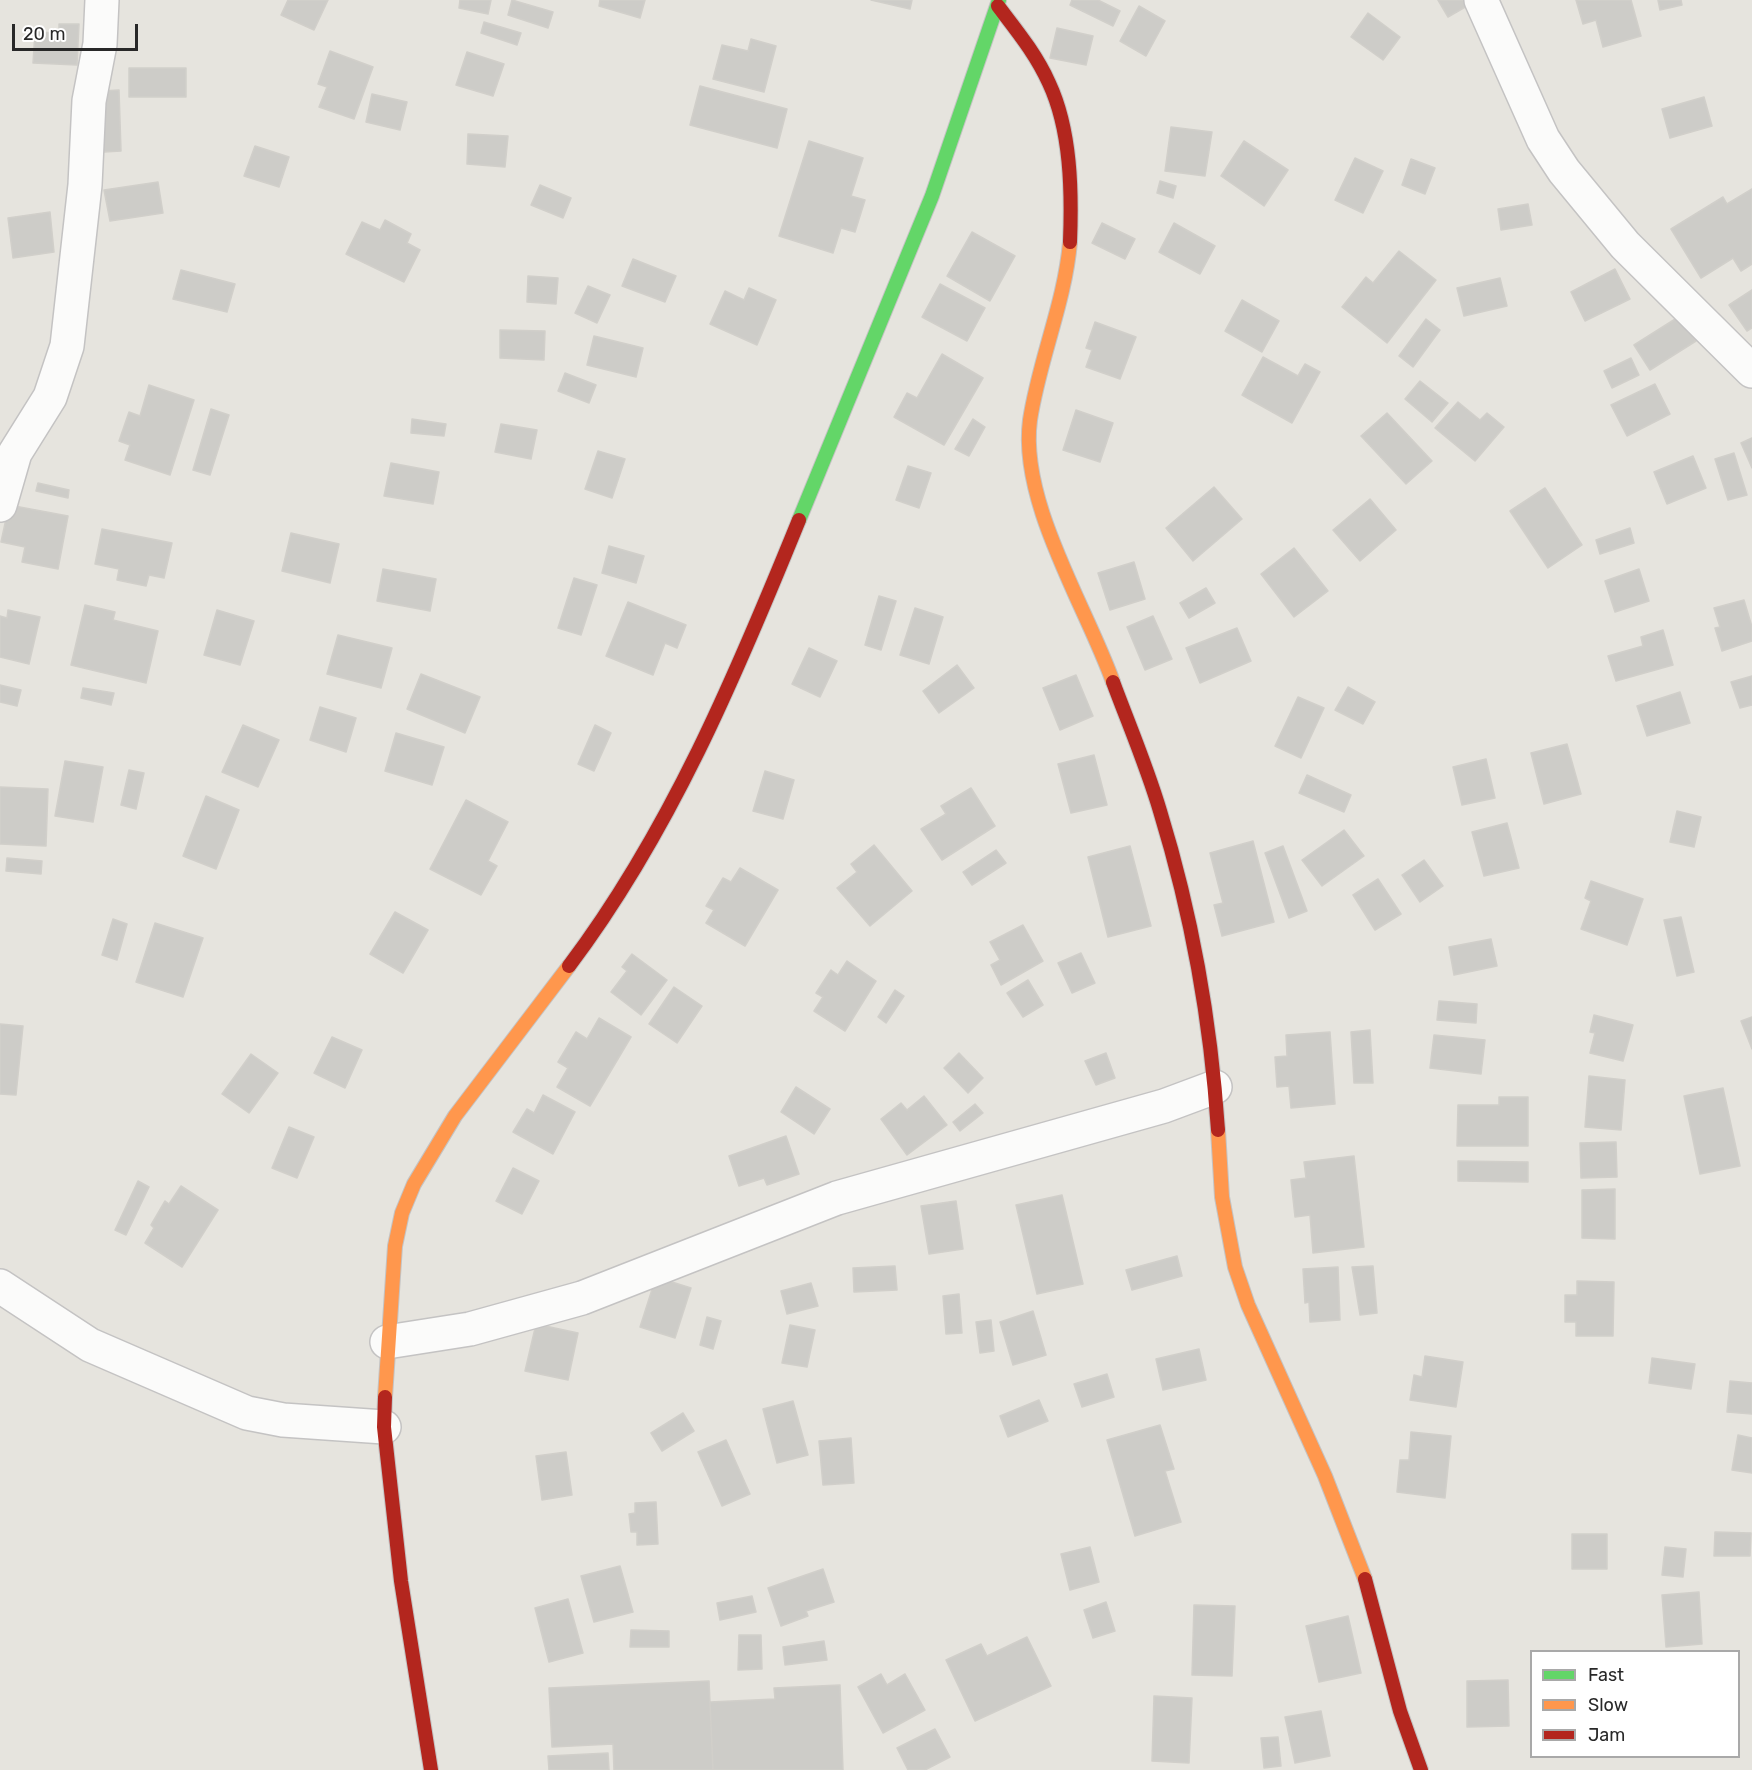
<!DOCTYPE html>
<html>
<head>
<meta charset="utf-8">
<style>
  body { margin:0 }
  #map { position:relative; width:1752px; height:1770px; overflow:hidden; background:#e6e4de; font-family:Rubik,sans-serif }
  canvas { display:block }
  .legend { position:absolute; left:1530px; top:1650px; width:210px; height:108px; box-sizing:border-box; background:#fff; border:2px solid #a9a9a9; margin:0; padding:8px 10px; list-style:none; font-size:18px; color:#282828 }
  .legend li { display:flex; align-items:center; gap:12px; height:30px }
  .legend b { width:30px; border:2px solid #a9a9a9 }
  .scale { position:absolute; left:12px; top:24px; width:126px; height:27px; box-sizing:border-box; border:3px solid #282828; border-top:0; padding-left:8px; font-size:18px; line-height:21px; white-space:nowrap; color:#282828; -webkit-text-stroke:4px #fff; paint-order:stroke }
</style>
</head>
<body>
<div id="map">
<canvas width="1752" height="1770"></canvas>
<ul class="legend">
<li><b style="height:8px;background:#63d668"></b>Fast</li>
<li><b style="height:8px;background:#ff974d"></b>Slow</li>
<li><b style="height:8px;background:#b3261e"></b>Jam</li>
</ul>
<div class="scale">20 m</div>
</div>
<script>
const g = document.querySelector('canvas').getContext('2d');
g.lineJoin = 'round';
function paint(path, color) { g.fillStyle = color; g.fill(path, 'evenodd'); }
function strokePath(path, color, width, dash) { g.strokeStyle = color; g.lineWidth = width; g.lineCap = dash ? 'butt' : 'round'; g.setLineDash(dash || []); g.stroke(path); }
const building = new Path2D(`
  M288 0H328L314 30 281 15Z
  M460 0H491L488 14 459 8Z
  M512 0 553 12 548 28 508 15Z
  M600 0H645L640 18 599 6Z
  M871 0H912L910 9Z
  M1072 0H1098L1120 11 1113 26 1070 5Z
  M1438 0H1464L1467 6 1448 17Z
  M1576 0H1631L1641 36 1603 47 1596 20 1583 24Z
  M1658 0H1681L1682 5 1660 10Z
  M1139 6 1165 21 1146 56 1120 41Z
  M1368 13 1400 37 1383 60 1351 37Z
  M484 22 521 33 517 45 481 33Z
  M59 24H79L77 65 33 63 35 32 59 33Z
  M1057 28 1093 36 1086 65 1050 58Z
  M751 39 776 46 764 92 713 79 722 45 748 51Z
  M330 51 373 67 354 119 319 107 327 87 318 84Z
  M467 52 504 64 493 96 456 85Z
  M129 68H186V97H129Z
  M700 86 787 109 777 148 690 125Z
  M119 90 121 151 104 152 102 91Z
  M372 94 407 102 400 130 366 122Z
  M1704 97 1712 126 1670 138 1662 109Z
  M1171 127 1212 132 1205 176 1165 171Z
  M468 134 508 136 505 167 467 164Z
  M809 141 863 158 851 196 865 200 855 232 841 228 833 253 779 236Z
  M1244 141 1288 170 1264 206 1221 176Z
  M255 146 289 157 279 187 244 176Z
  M1355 158 1383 171 1363 213 1335 200Z
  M1411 159 1435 168 1425 194 1402 185Z
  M1160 181 1176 186 1173 198 1157 193Z
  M158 182 163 213 110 221 104 190Z
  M540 185 571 198 563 218 531 205Z
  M1752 189V264L1741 271 1733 258 1701 278 1671 229 1723 197 1727 204Z
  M1528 204 1532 225 1501 230 1498 209Z
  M50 212 54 252 13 258 8 218Z
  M385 220 411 234 407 243 420 250 404 282 346 254 362 222 380 230Z
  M1102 223 1135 239 1125 259 1092 243Z
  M1174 223 1215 246 1200 274 1159 252Z
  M972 232 1015 256 990 301 947 276Z
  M1399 251 1436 280 1387 343 1342 307 1366 277 1373 283Z
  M633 259 676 276 665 302 622 286Z
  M1615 269 1630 299 1585 321 1571 292Z
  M181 270 235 284 227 312 173 299Z
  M528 276 558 278 556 304 527 302Z
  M1500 278 1507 306 1464 316 1457 288Z
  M940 284 985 308 967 341 922 317Z
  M588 286 610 295 597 323 575 313Z
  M749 288 776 300 757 345 710 324 725 291 744 300Z
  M1752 290V328L1747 331 1729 305Z
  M1242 300 1279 321 1262 352 1225 331Z
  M1680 316 1696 341 1650 370 1634 345Z
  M1426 319 1440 330 1413 367 1399 356Z
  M1095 322 1136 337 1120 379 1086 367 1092 350 1086 348Z
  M500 330 545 331 544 360 500 358Z
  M594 336 643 348 636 377 587 365Z
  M942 354 983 378 944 445 894 417 907 393 917 398Z
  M1263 357 1298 376 1305 364 1320 372 1292 423 1242 395Z
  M1631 358 1639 375 1612 388 1604 371Z
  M565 373 596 385 589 403 558 391Z
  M1420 381 1448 403 1432 422 1405 399Z
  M1655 384 1670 414 1627 436 1611 405Z
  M149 385 194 400 170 475 125 460 130 445 119 441 129 412 140 416Z
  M1458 402 1480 420 1487 413 1504 427 1475 461 1435 428Z
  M211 409 229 415 210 475 193 470Z
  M1076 410 1113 423 1100 462 1063 450Z
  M1387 413 1432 461 1406 484 1361 436Z
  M412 419 446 424 444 436 411 433Z
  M973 419 985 427 969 456 955 449Z
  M501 424 537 430 531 459 495 452Z
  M1752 438V468L1741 443Z
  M598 451 625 459 612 498 585 489Z
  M1734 453 1747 495 1728 500 1715 459Z
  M1693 456 1706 488 1667 504 1654 472Z
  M391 463 439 472 433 504 384 496Z
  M908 466 931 473 919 508 896 500Z
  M38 483 69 490 68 498 36 491Z
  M1214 487 1242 519 1193 561 1166 528Z
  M1545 488 1582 545 1548 568 1510 511Z
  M1370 499 1396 530 1360 561 1333 530Z
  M9 505 68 516 58 569 22 562 25 547 1 542Z
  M1630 528 1634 543 1600 554 1596 540Z
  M102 529 172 543 164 578 149 575 146 586 117 580 119 569 95 564Z
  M291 533 339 544 330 583 282 571Z
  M609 546 644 556 636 583 602 573Z
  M1294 548 1328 591 1294 617 1261 574Z
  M1134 562 1145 599 1110 610 1098 573Z
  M383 569 436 579 430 611 377 601Z
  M1639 569 1649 601 1615 612 1605 581Z
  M574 578 597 585 581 635 558 628Z
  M1206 588 1215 603 1189 618 1180 603Z
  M879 596 896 601 881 650 865 645Z
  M1744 600 1752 627V641L1722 651 1715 628 1720 627 1714 608Z
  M628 602 686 625 677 648 665 643 653 675 606 656Z
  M85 605 115 612 113 620 158 631 146 683 71 665Z
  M915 608 943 617 929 664 900 655Z
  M8 610 40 617 29 664 0 657V616L7 618Z
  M217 610 254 621 240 665 204 655Z
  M1153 616 1172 659 1145 670 1127 627Z
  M1237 628 1251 661 1200 683 1186 648Z
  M1663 630 1673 665 1616 681 1608 656 1643 646 1641 637Z
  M338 635 392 648 381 688 327 674Z
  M809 648 837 661 820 697 792 684Z
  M957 665 974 688 939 713 923 691Z
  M421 674 480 697 465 733 407 709Z
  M1076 675 1093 716 1060 730 1043 688Z
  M1752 676V705L1740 708 1731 682Z
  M0 685 21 690 17 706 0 702Z
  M1348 687 1375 702 1363 724 1335 710Z
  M83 688 114 693 111 705 81 698Z
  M1680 692 1690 723 1647 736 1637 706Z
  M1298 697 1324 708 1301 758 1275 746Z
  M320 707 356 718 346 752 310 740Z
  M243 725 279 740 258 787 222 772Z
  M595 725 611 733 594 771 578 764Z
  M396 733 444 747 432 785 385 771Z
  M1567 744 1581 794 1544 804 1531 753Z
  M1094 755 1107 805 1071 813 1058 764Z
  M1486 759 1495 798 1462 805 1453 767Z
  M65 761 103 767 93 822 55 816Z
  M129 770 144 773 136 809 121 805Z
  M765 771 794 780 783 819 753 811Z
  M1307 775 1351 795 1344 812 1299 793Z
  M0 787 48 789 46 846 0 844Z
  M971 788 995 826 942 860 921 829 946 814 941 806Z
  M206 796 239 810 216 869 183 856Z
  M466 800 508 822 488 861 497 866 481 895 430 869Z
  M1677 811 1701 817 1694 847 1670 842Z
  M1507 823 1519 868 1484 876 1472 832Z
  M1344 830 1364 856 1322 886 1302 860Z
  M1253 841 1274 922 1222 936 1214 905 1223 903 1210 853Z
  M874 845 912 891 870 926 837 888 857 872 851 864Z
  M1130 846 1151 926 1108 937 1088 857Z
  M1283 846 1307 911 1289 918 1265 853Z
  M996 850 1006 863 972 885 963 872Z
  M7 858 42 861 41 874 6 871Z
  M1424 860 1443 886 1420 902 1402 875Z
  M740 868 778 890 745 946 706 923 714 910 706 906 723 878 731 882Z
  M1378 879 1401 914 1375 930 1353 895Z
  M1591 881 1643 899 1627 945 1581 929 1591 901 1585 898Z
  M395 912 428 930 403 973 370 954Z
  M1681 917 1694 972 1677 976 1664 920Z
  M113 919 127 924 117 960 102 955Z
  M155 923 203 938 183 997 136 982Z
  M1023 925 1043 961 1001 985 991 965 1000 960 990 942Z
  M1491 939 1497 966 1454 975 1449 947Z
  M1081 953 1095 983 1072 993 1058 963Z
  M632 954 667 980 641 1015 611 992 627 971 622 967Z
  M847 961 876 981 845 1031 814 1011 823 997 816 993 831 970 838 975Z
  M1028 980 1043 1005 1023 1017 1007 993Z
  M674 987 702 1006 677 1043 649 1024Z
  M895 990 904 996 886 1023 878 1017Z
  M1439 1001 1477 1004 1476 1023 1437 1020Z
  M1594 1015 1633 1025 1623 1061 1590 1053 1595 1033 1590 1032Z
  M1752 1017V1049L1741 1021Z
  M599 1018 631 1037 590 1106 557 1087 568 1068 558 1062 576 1032 587 1039Z
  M0 1024 23 1026 16 1095 0 1094Z
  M1370 1030 1373 1083H1354L1351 1032Z
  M1330 1032 1335 1104 1291 1108 1289 1086 1277 1087 1275 1057 1287 1056 1286 1035Z
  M1434 1035 1485 1040 1481 1074 1430 1068Z
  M332 1037 362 1050 345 1088 314 1073Z
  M959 1053 983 1078 968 1093 944 1068Z
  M1106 1053 1115 1078 1096 1085 1085 1061Z
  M251 1054 278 1073 249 1113 222 1094Z
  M1589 1076 1625 1080 1621 1130 1585 1127Z
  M796 1087 830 1109 814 1134 781 1112Z
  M1723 1088 1740 1166 1700 1174 1684 1096Z
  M543 1095 575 1112 553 1154 513 1132 527 1109 534 1113Z
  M924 1096 947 1125 907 1155 881 1119 901 1103 907 1110Z
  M1499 1097H1528V1146H1457L1458 1105H1499Z
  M975 1104 983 1113 960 1131 953 1122Z
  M289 1127 314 1137 297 1178 272 1168Z
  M786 1136 799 1174 767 1185 764 1178 739 1186 729 1156Z
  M1616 1142 1617 1177 1581 1178 1580 1143Z
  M1354 1156 1364 1247 1313 1253 1310 1215 1295 1217 1291 1180 1306 1178 1304 1162Z
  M1458 1161 1528 1162V1182L1458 1181Z
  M513 1168 539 1181 522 1214 496 1201Z
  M138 1181 149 1187 126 1235 115 1230Z
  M181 1186 218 1210 182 1267 145 1243 154 1228 151 1225 165 1201 169 1204Z
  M1615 1189V1239L1582 1238V1190Z
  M1062 1195 1083 1284 1037 1294 1016 1205Z
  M956 1201 963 1249 929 1254 921 1206Z
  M1177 1256 1182 1276 1132 1290 1126 1270Z
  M895 1266 897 1290 854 1292 853 1268Z
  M1373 1266 1377 1313 1360 1315 1352 1267Z
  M1338 1267 1340 1320 1310 1322 1309 1302 1305 1303 1303 1269Z
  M656 1277 691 1288 675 1338 640 1327Z
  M1577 1281 1614 1282 1613 1336H1576V1322H1565V1295H1577Z
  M811 1283 818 1306 787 1314 781 1291Z
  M959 1294 962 1333 946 1334 943 1296Z
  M1033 1311 1046 1355 1013 1365 1000 1322Z
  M707 1317 721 1321 713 1349 700 1345Z
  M991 1320 994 1351 980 1353 976 1322Z
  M536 1324 578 1333 568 1380 525 1371Z
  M790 1325 815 1330 807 1367 782 1363Z
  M1199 1349 1206 1380 1163 1390 1156 1359Z
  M1425 1356 1463 1362 1456 1407 1410 1400 1414 1375 1422 1377Z
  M1652 1358 1695 1364 1691 1389 1649 1383Z
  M1107 1374 1114 1397 1082 1407 1074 1384Z
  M1730 1381 1752 1383V1414L1727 1412Z
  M1039 1400 1048 1421 1008 1437 1000 1416Z
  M793 1401 808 1455 777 1463 763 1409Z
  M683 1413 694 1431 662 1451 651 1433Z
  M1160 1425 1174 1469 1165 1471 1181 1522 1135 1536 1107 1440Z
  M1411 1432 1451 1436 1445 1498 1397 1492 1400 1460H1409Z
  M1738 1435 1752 1438V1473L1732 1470Z
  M851 1438 854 1483 823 1485 819 1441Z
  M726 1440 750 1494 722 1506 698 1452Z
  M566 1452 572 1495 542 1500 536 1456Z
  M656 1502 658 1544 637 1545V1532H631L629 1514 635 1513V1503Z
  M1715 1532 1751 1533 1750 1556H1714Z
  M1572 1534H1607V1569H1572Z
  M1090 1547 1099 1582 1070 1590 1061 1554Z
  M1665 1547 1686 1549 1683 1577 1662 1575Z
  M620 1566 633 1612 594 1622 581 1576Z
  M823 1569 834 1602 806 1611 808 1616 781 1626 768 1588Z
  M1699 1592 1702 1644 1666 1647 1662 1595Z
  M752 1596 756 1612 720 1620 717 1603Z
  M568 1599 583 1653 549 1662 535 1608Z
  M1106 1602 1115 1631 1093 1638 1084 1610Z
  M1194 1605 1235 1606 1232 1676 1192 1675Z
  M1348 1616 1361 1673 1319 1682 1306 1626Z
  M631 1630 669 1631V1647H630Z
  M739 1635H761L762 1669 738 1670Z
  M1027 1637 1051 1686 975 1721 946 1660 981 1644 987 1656Z
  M824 1641 827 1660 785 1665 783 1647Z
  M881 1674 887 1685 905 1674 925 1710 883 1733 858 1687Z
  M1508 1680 1509 1726 1467 1727V1681Z
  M709 1681 713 1770H614L613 1744 552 1747 549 1688Z
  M840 1685 843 1770H713L710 1702 775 1699 774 1688Z
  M1154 1696 1192 1698 1189 1763 1152 1761Z
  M1321 1711 1330 1756 1295 1763 1285 1717Z
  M935 1729 950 1757 925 1770H908L897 1748Z
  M1278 1737 1281 1766 1264 1768 1261 1738Z
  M608 1753 609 1770H549L548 1756Z`);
paint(building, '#cdccc8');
strokePath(building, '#d1cfca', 1.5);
const street = new Path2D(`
  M1481 0 1543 139 1564 171 1625 245 1752 371
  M0 505 15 453 50 397 67 346 85 185 89 101 100 44 102 0
  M0 1286 90 1345 247 1413 283 1420 384 1427
  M387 1342 470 1329 582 1298 837 1198 1164 1106 1215 1087`);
const fast = new Path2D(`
  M799 520 932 196 999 0`);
const slow = new Path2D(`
  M1070 242C1065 302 1039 360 1030 420 1019 502 1086 606 1113 682
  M1218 1130 1222 1197 1235 1267 1248 1305 1325 1476 1365 1579
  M385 1397 395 1246 402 1213 414 1184 455 1116 569 966`);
const jam = new Path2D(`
  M998 6C1017 31 1036 54 1049 83 1071 130 1072 191 1070 242
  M1113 682C1129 725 1147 767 1160 811 1191 912 1211 1024 1218 1130
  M569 966C670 832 736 675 799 520
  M385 1397 384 1427 401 1581 431 1770
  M1365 1579 1400 1711 1421 1770`);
strokePath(street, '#c4c3c3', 36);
strokePath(fast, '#c4c3c3', 16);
strokePath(slow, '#c4c3c3', 16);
strokePath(jam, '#c4c3c3', 16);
strokePath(street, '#fbfbfa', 33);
strokePath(fast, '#63d668', 14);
strokePath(slow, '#ff974d', 14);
strokePath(jam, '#b3261e', 14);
</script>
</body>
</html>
